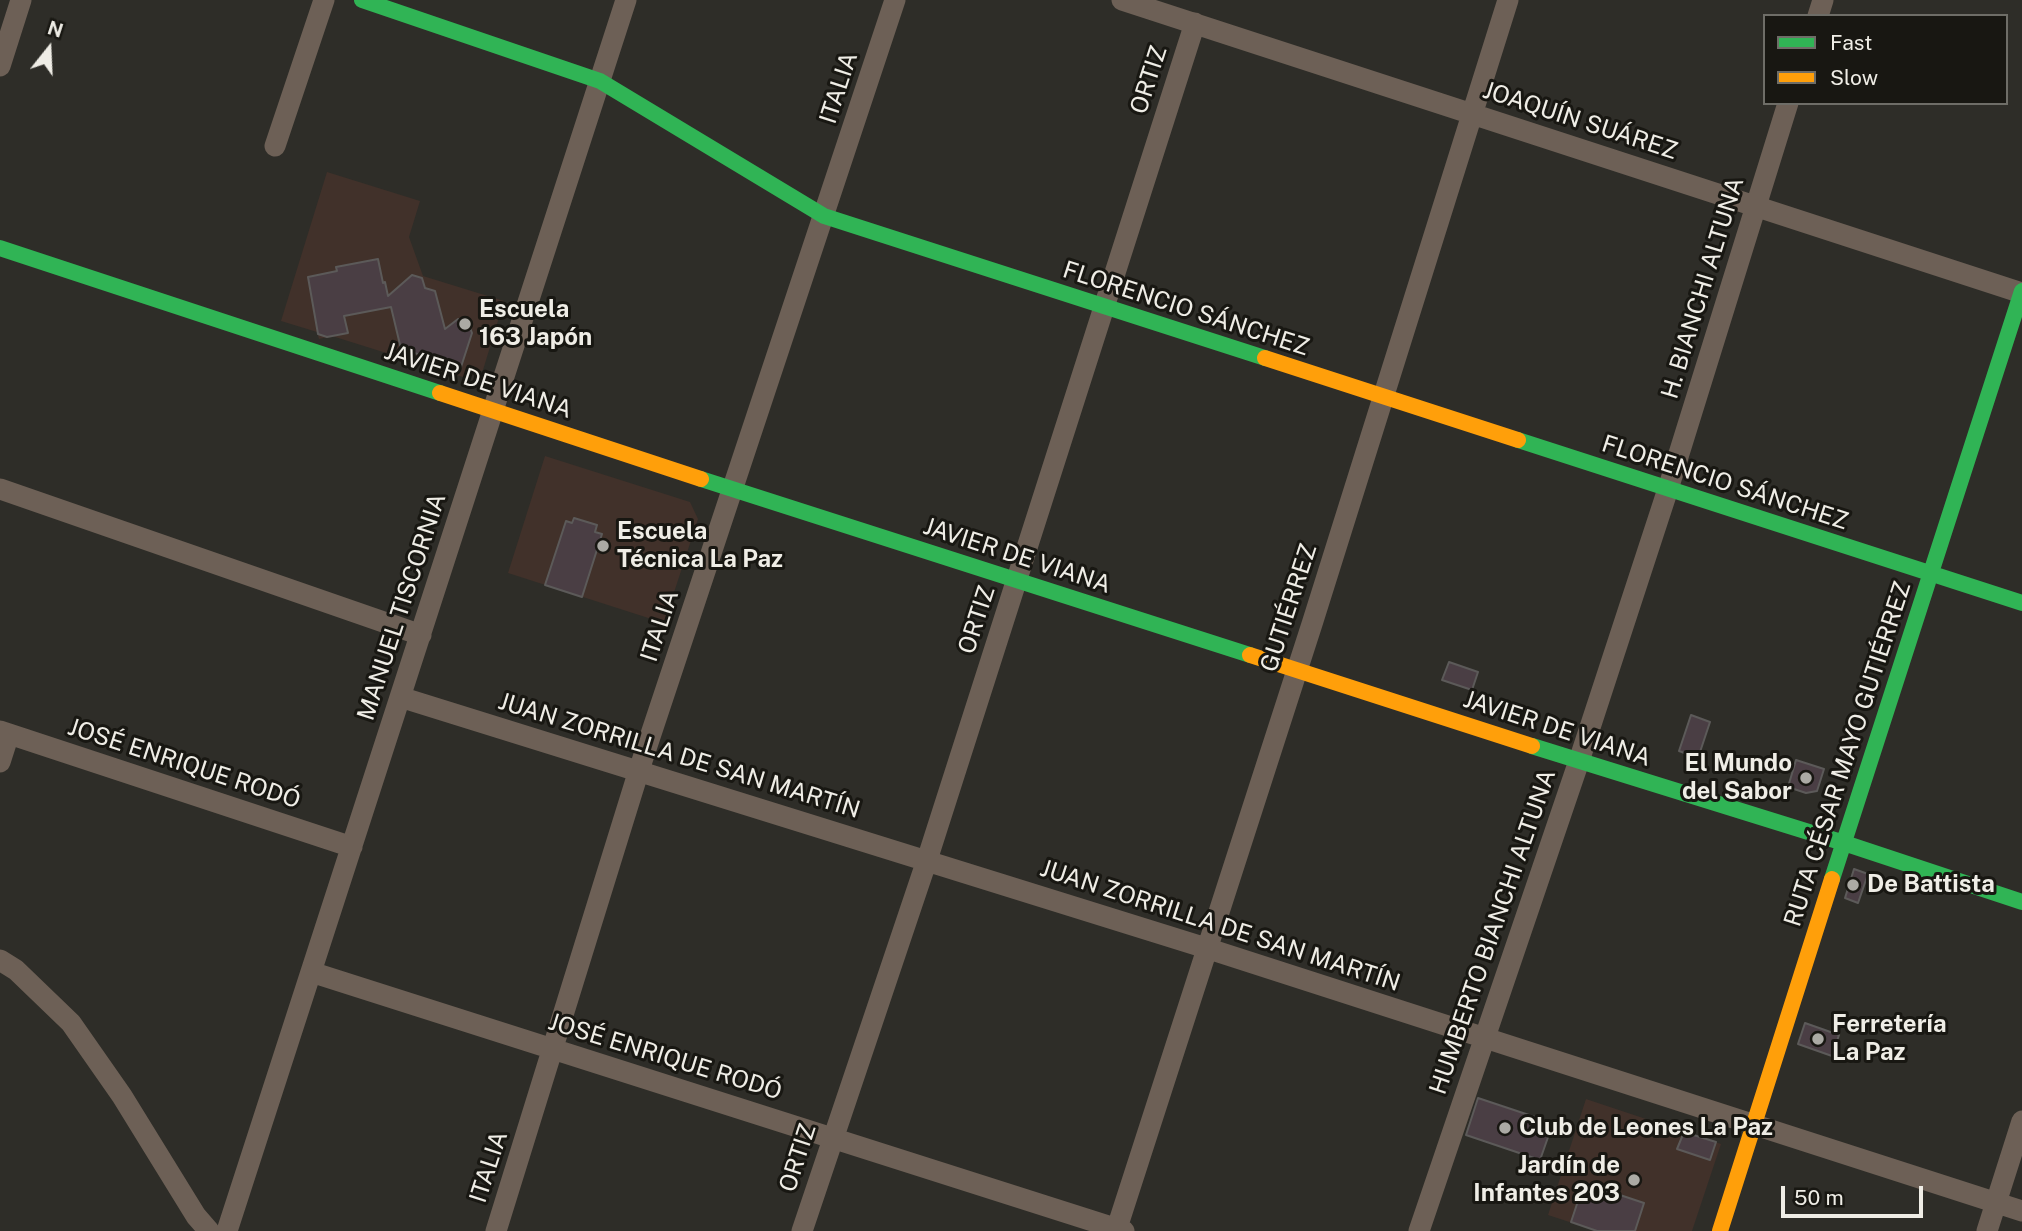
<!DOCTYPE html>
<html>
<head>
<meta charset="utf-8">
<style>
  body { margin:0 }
  #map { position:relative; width:2022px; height:1231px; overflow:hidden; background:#2e2d28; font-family:"Public Sans",sans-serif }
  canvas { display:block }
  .legend { position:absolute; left:1763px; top:14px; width:245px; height:91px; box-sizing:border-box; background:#181712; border:2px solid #6e6d67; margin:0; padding:9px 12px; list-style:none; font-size:21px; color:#efede6 }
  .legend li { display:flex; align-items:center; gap:14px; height:35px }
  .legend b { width:35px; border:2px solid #6e6d67 }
  .north { position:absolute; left:14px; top:14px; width:70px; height:70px; -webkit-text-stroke:5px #181712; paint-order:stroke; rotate:18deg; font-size:19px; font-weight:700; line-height:28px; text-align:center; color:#efede6 }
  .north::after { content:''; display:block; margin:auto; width:24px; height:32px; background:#efede6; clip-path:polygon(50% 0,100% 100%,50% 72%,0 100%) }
  .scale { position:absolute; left:1781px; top:1186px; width:142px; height:32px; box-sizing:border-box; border:4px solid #efede6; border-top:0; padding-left:9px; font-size:21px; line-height:24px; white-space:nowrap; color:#efede6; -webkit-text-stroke:5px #181712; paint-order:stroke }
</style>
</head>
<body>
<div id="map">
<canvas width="2022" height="1231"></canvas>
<ul class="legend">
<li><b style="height:9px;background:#30b455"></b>Fast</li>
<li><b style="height:9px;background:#ff9f0a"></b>Slow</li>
</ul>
<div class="north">N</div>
<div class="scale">50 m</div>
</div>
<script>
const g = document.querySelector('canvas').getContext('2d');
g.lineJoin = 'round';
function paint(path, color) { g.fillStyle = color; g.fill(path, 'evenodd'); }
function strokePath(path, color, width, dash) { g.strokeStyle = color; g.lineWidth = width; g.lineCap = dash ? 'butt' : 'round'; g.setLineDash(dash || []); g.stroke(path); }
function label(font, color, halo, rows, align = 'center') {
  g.font = font + ' "Public Sans",sans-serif'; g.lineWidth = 6; g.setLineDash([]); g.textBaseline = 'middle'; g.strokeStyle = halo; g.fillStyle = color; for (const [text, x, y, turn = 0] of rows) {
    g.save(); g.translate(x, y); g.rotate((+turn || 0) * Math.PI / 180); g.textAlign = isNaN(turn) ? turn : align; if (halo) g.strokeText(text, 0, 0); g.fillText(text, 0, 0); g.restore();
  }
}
paint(new Path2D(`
  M327 172 420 201 409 237 423 276 504 301 483 370 466 378 332 336 319 339 317 332 281 321Z
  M545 456 690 502 698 519 664 623 508 573Z
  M1586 1099 1721 1144 1692 1231H1597L1548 1215Z`), '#41312a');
const building = new Path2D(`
  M378 259 383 283 385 282 388 296 412 275 422 278 425 288 435 291 445 329 458 319 468 322 472 333 461 367 401 349 391 307 344 316 348 333 327 337 318 334 308 277 337 271 336 267Z
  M574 518 597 525 595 532 602 534 582 597 545 585 566 521 572 523Z
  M1449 662 1478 672 1472 690 1442 680Z
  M1691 715 1710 722 1698 758 1679 751Z
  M1796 760 1824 769 1817 791 1806 793 1788 787Z
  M1854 869 1868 874 1858 903 1845 898Z
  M1805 1023 1839 1035 1832 1056 1798 1044Z
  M1478 1098 1553 1123 1540 1160 1466 1135Z
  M1684 1132 1716 1142 1710 1160 1677 1149Z
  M1584 1183 1644 1203 1635 1231H1597L1571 1222Z`);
paint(building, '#4a3e44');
strokePath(building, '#5c5a59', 2);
strokePath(new Path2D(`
  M1122 0 2022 293
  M1818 16 1823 0
  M0 66 21 0
  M275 146 324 0
  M0 489 421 635
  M400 697 1206 948 2022 1211
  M0 731 352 847
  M0 762 9 734
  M0 960 16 970 71 1023 122 1096 196 1216 209 1231
  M311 972 1124 1231
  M227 1231 626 0
  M496 1231 639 770 895 0
  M802 1231 927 860 1195 23
  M1116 1231 1312 624 1508 0
  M1419 1231 1579 761 1668 489 1788 103
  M1987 1231 2022 1121`), '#6d6056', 21);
strokePath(new Path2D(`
  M362 0 600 81 824 216 1265 358
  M0 248 440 393
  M1518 440 2022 603
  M701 479 1250 655
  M1532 746 1844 843 2022 902
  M1832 879 2022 291`), '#30b455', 16);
strokePath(new Path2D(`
  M1265 358 1518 440
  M440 393 701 479
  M1250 655 1532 746
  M1720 1231 1832 879`), '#ff9f0a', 16);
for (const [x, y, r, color] of [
  [465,324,7,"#abaaa4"],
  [603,546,7,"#abaaa4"],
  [1806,778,7,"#abaaa4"],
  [1853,885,7,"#abaaa4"],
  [1818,1039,7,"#abaaa4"],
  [1505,1128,7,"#abaaa4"],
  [1634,1180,7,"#abaaa4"]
]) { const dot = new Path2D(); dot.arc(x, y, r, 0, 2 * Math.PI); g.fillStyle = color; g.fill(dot); strokePath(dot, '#181712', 2.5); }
label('24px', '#efede6', '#181712', [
  ["ORTIZ",1149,80,-72],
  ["ITALIA",839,88,-72],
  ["JOAQUÍN SUÁREZ",1580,121,18],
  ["H. BIANCHI ALTUNA",1703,288,-73],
  ["FLORENCIO SÁNCHEZ",1186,309,18],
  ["JAVIER DE VIANA",478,381,18],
  ["FLORENCIO SÁNCHEZ",1725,483,18],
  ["JAVIER DE VIANA",1017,556,18],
  ["MANUEL TISCORNIA",402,607,-72],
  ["GUTIÉRREZ",1289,608,-72],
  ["ORTIZ",977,620,-72],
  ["ITALIA",660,626,-72],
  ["JAVIER DE VIANA",1557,729,18],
  ["RUTA CÉSAR MAYO GUTIÉRREZ",1848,754,-72],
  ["JUAN ZORRILLA DE SAN MARTÍN",679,756,17],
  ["JOSÉ ENRIQUE RODÓ",184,764,18],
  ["JUAN ZORRILLA DE SAN MARTÍN",1220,926,18],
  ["HUMBERTO BIANCHI ALTUNA",1493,932,-71],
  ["JOSÉ ENRIQUE RODÓ",665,1057,17],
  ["ORTIZ",798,1158,-72],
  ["ITALIA",489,1167,-72]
]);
label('bold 24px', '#efede6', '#181712', [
  ["Escuela",479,310],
  ["163 Japón",479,338],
  ["Escuela",617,532],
  ["Técnica La Paz",617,560],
  ["El Mundo",1792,764,"right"],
  ["del Sabor",1792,792,"right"],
  ["De Battista",1867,885],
  ["Ferretería",1832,1025],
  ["La Paz",1832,1053],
  ["Club de Leones La Paz",1519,1128],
  ["Jardín de",1620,1166,"right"],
  ["Infantes 203",1620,1194,"right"]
], 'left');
</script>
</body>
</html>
